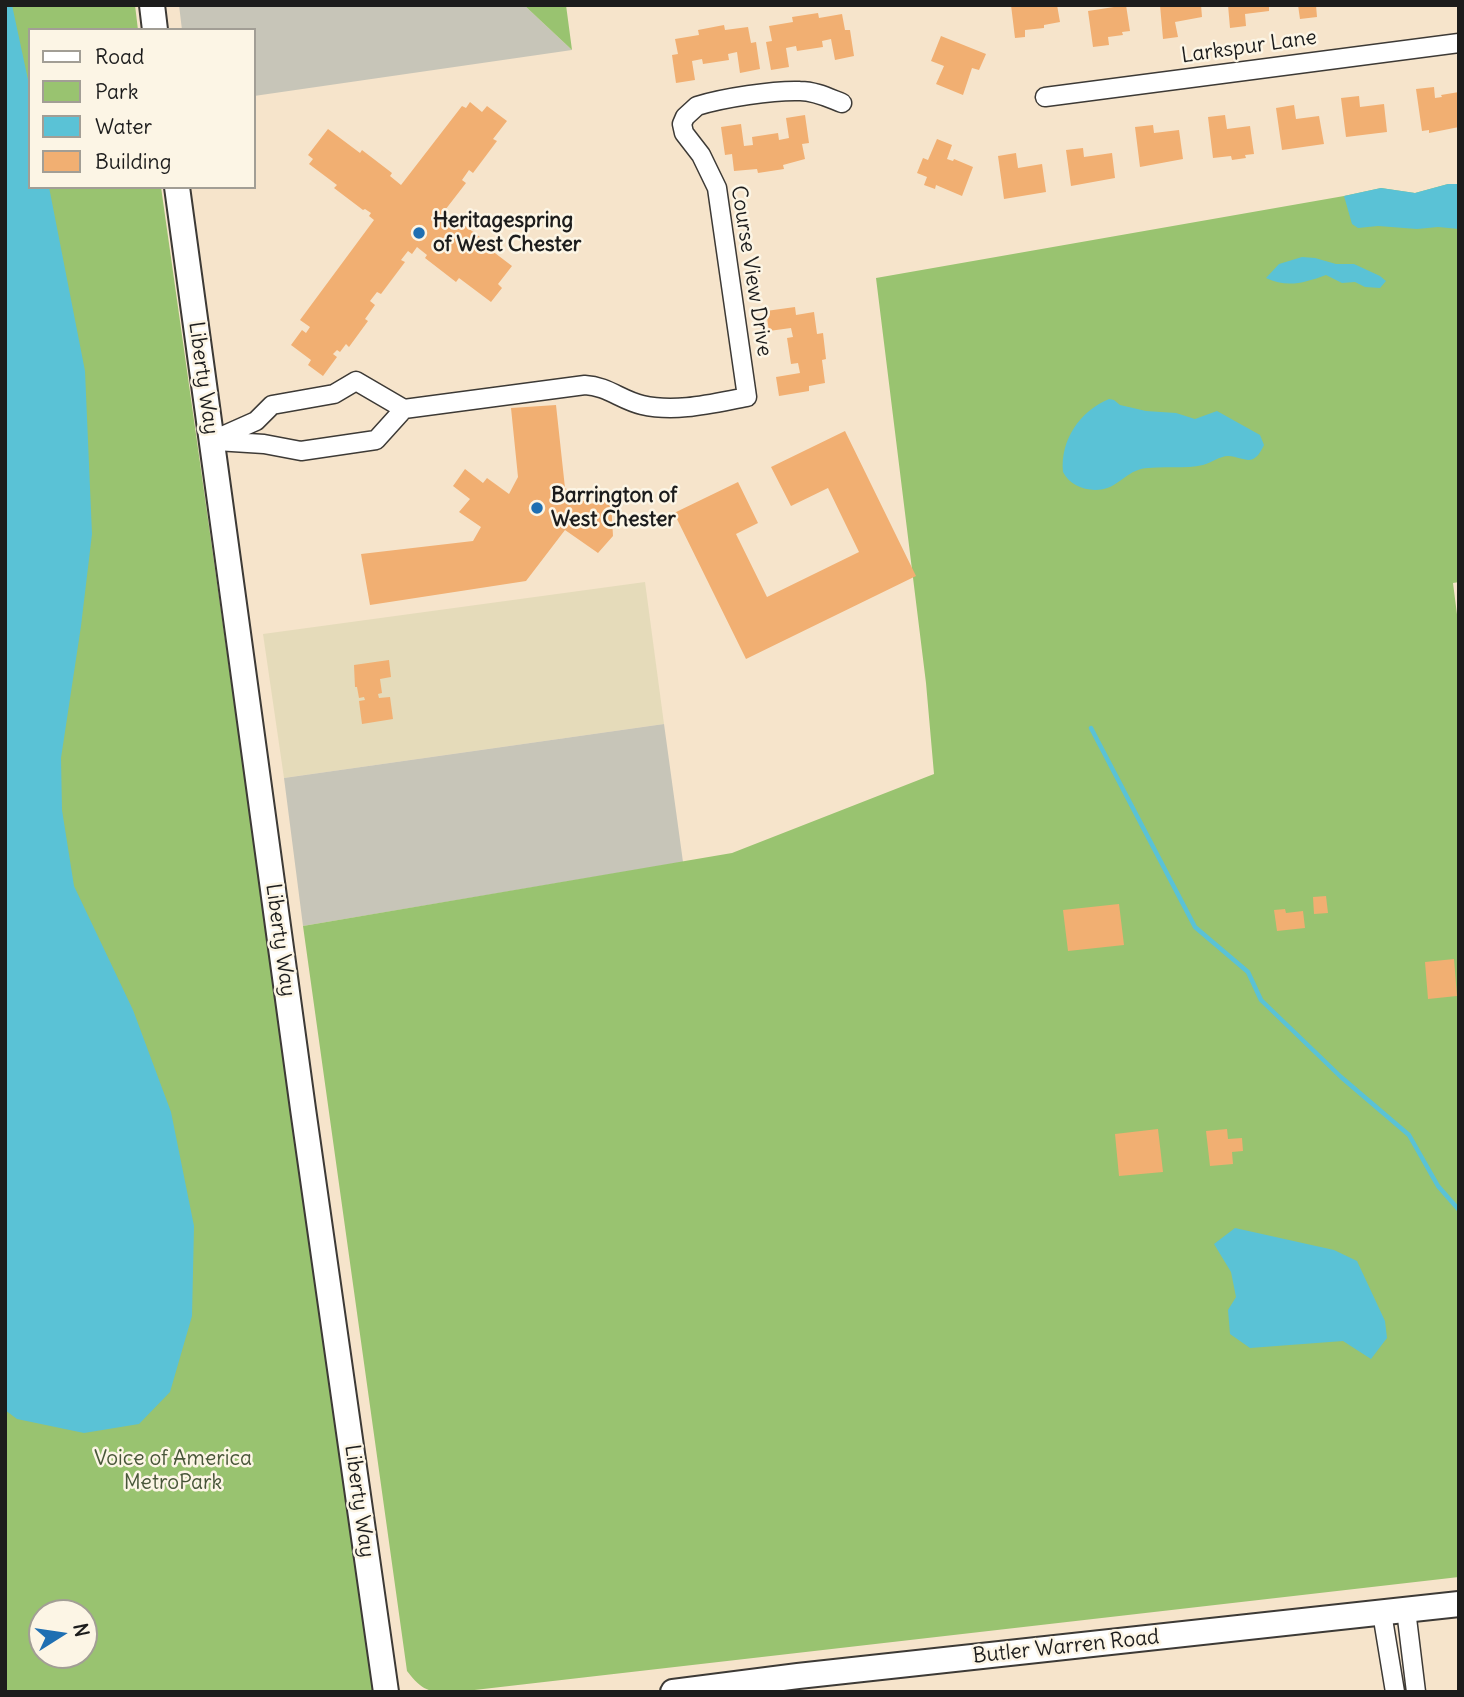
<!DOCTYPE html>
<html>
<head>
<meta charset="utf-8">
<style>
  body { margin:0 }
  #map { position:relative; width:1464px; height:1697px; overflow:hidden; background:#f6e4cb; font-family:Delius,sans-serif }
  canvas { display:block }
  .frame { position:absolute; inset:0; border:7px solid #1c1c1c; pointer-events:none }
  .legend { position:absolute; left:28px; top:28px; width:228px; height:161px; box-sizing:border-box; background:#fcf5e5; border:2px solid #a29e95; margin:0; padding:9px 12px; list-style:none; font-size:21px; color:#1c1c1c }
  .legend li { display:flex; align-items:center; gap:14px; height:35px }
  .legend b { width:35px; border:2px solid #a29e95 }
  .north { position:absolute; left:28px; top:1599px; width:70px; height:70px; box-sizing:border-box; background:#fcf5e5; border:2px solid #a29e95; border-radius:50%; rotate:78deg; font-size:19px; font-weight:700; line-height:28px; text-align:center; color:#1c1c1c }
  .north::after { content:''; display:block; margin:auto; width:24px; height:32px; background:#1f6fb2; clip-path:polygon(50% 0,100% 100%,50% 72%,0 100%) }
</style>
</head>
<body>
<div id="map">
<canvas width="1464" height="1697"></canvas>
<div class="frame"></div>
<ul class="legend">
<li><b style="height:9px;background:#fff"></b>Road</li>
<li><b style="height:19px;background:#99c370"></b>Park</li>
<li><b style="height:19px;background:#5ac2d6"></b>Water</li>
<li><b style="height:19px;background:#f1af72"></b>Building</li>
</ul>
<div class="north">N</div>
</div>
<script>
const g = document.querySelector('canvas').getContext('2d');
g.lineJoin = 'round';
function paint(path, color) { g.fillStyle = color; g.fill(path, 'evenodd'); }
function strokePath(path, color, width, dash) { g.strokeStyle = color; g.lineWidth = width; g.lineCap = dash ? 'butt' : 'round'; g.setLineDash(dash || []); g.stroke(path); }
function label(font, color, halo, rows, align = 'center') {
  g.font = font + ' Delius,sans-serif'; g.lineWidth = 5; g.setLineDash([]); g.textBaseline = 'middle'; g.strokeStyle = halo; g.fillStyle = color; for (const [text, x, y, turn = 0] of rows) {
    g.save(); g.translate(x, y); g.rotate((+turn || 0) * Math.PI / 180); g.textAlign = isNaN(turn) ? turn : align; if (halo) g.strokeText(text, 0, 0); g.fillText(text, 0, 0); g.restore();
  }
}
paint(new Path2D(`
  M645 582 664 724 284 778 263 634Z`), '#e5dbba');
paint(new Path2D(`
  M179 5H524L572 50 254 96V30H182Z
  M664 724 683 862 303 926 284 778Z`), '#c7c5b8');
paint(new Path2D(`
  M5 5H135L138 30H30V187H161L374 1692H5ZM42 1613H84V1655H42Z
  M524 5H566L572 50Z
  M1448 184H1459V582L1453 583 1459 630V1577L457 1692C430 1692 424 1693 407 1671L303 926 732 853 934 774 926 683 876 278 1344 196 1381 188 1415 193Z`), '#99c370');
paint(new Path2D(`
  M5 5H12L30 89V187H49L85 371 92 534 81 626 61 758 62 810 74 886 133 1010 171 1112 194 1226 192 1316 170 1392 139 1424 84 1433 17 1419 5 1410Z
  M1448 184H1459V229L1438 227 1417 229 1378 226 1358 228 1352 224 1344 196 1381 188 1415 193Z
  M1302 257 1315 258 1336 264H1354L1380 276 1386 281 1380 288 1365 287 1355 282 1342 283 1326 275C1304 283 1287 288 1266 278L1279 264Z
  M1109 399 1114 400 1120 405 1146 411 1176 413 1195 419 1217 411 1260 435 1264 445C1253 469 1245 457 1228 456 1220 456 1211 463 1203 465 1185 469 1166 466 1148 468 1131 469 1124 480 1110 487 1093 494 1071 488 1063 472 1060 440 1080 411 1109 399Z
  M1235 1228 1334 1250 1357 1261 1385 1321 1387 1338 1371 1359 1343 1341 1250 1348 1230 1334 1228 1310 1236 1297 1231 1272 1214 1244Z`), '#5ac2d6');
strokePath(new Path2D(`
  M1091 728 1195 927 1248 972 1261 1000 1341 1077 1409 1135 1438 1186 1459 1210`), '#5ac2d6', 4.5);
paint(new Path2D(`
  M1011 5H1057L1060 22 1044 25V28L1025 30V37L1015 38Z
  M1114 5H1126L1130 31 1122 32 1123 35 1108 37 1109 45 1093 47 1088 11 1114 7Z
  M1160 5H1201L1202 17 1175 22 1178 37 1163 39Z
  M1228 5H1269V11L1245 14 1246 26 1230 28Z
  M1298 5H1316L1317 17 1300 19Z
  M818 13 819 18 842 14 845 30H850L854 56 835 60 831 39 822 41 823 47 797 51 796 46 786 48 789 67 771 70 766 42 772 41 769 26 793 22 792 17Z
  M724 25 725 30 748 27 751 43 756 42 760 69 740 73 737 52 728 54 729 60 703 64 702 59 692 61 695 80 676 83 672 55 678 54 675 39 699 35 698 30Z
  M941 36 986 54 979 70 972 68 963 95 936 84 944 66 931 61Z
  M1434 87 1435 98 1442 97 1441 95 1459 92V127L1429 133V130L1422 131 1416 89Z
  M1359 96 1360 107 1384 104 1387 132 1346 137 1341 98Z
  M470 102 482 112 487 106 507 121 493 139 497 141 473 173 469 170 462 180 466 183 442 214 452 222 455 218 489 244 487 247 512 266 498 284 502 288 491 302 459 278 456 282 425 258 427 255 417 247 412 254 408 251 401 260 405 262 381 294 377 292 370 301 375 305 365 319 368 321 349 347 346 344 340 352 337 350 333 354 337 357 323 376 308 365 311 360 291 345 302 330 306 333 310 327 300 320 374 220 369 216 371 213 365 209 363 210 334 188 337 185 309 164 313 159 308 155 328 129 360 153 362 150 392 173 390 176 401 185 462 106 466 108Z
  M1294 105 1296 119 1319 116 1324 144 1282 150 1276 108Z
  M805 115 809 143 802 144 805 159 783 165 784 169 758 173 757 169 734 171 732 154 725 155 721 127 741 124 744 146 753 145 752 137 778 133 779 140 789 138 786 118Z
  M1225 115 1227 129 1250 126 1254 154 1245 155 1246 158 1232 160 1231 156 1213 158 1208 117Z
  M1153 125 1154 133 1179 130 1183 159 1140 167 1135 127Z
  M937 139 952 145 947 159 953 161 954 159 973 167 962 196 936 185 935 189 924 185 927 177 917 173 923 158 928 160Z
  M1083 148 1084 157 1112 153 1115 178 1071 186 1066 150Z
  M1016 153 1018 168 1042 164 1046 192 1004 199 998 156Z
  M795 307 796 315 814 312 817 334 823 333 826 359 822 360 825 383 809 386V391L779 396 776 377 800 373 798 363 791 364 787 338 793 337 791 328 769 331 766 311Z
  M556 405 565 488 588 504 611 501 613 536 598 553 565 530 526 581 370 605 361 554 473 541 481 527 459 512 470 499 453 486 465 469 483 483 487 478 509 494 518 477 511 408Z
  M845 431 916 576 746 659 674 513 738 482 758 523 736 534 767 597 859 552 828 488 791 506 771 467Z
  M389 660 391 677 380 679 382 693 378 694 379 698 390 697 393 719 362 724 359 701 365 700 364 697 359 698 357 687H355L354 665Z
  M1326 896 1328 913 1314 914 1313 897Z
  M1119 904 1124 945 1068 951 1063 910Z
  M1285 909 1286 913 1303 911 1305 928 1277 931 1274 910Z
  M1454 959 1457 996 1428 999 1425 962Z
  M1158 1129 1163 1172 1119 1176 1115 1134Z
  M1227 1129 1228 1139 1242 1138 1243 1151 1232 1152 1233 1164 1210 1166 1206 1131Z`), '#f1af72');
const minor = new Path2D(`
  M1045 97 1459 43
  M211 441 256 421 272 405 334 394 356 381 404 409 585 385C607 386 621 400 642 405 677 413 714 403 747 397L717 188 701 155 684 133 682 124 685 117 697 106C722 98 774 90 800 91 815 91 829 98 842 103
  M216 441 264 444 301 451 376 440 404 409
  M1406 1610 1416 1692
  M1382 1613 1395 1692`);
const secondary = new Path2D(`
  M152 5 155 30
  M177 187 303 1109 386 1692
  M673 1692 798 1676 1459 1604`);
strokePath(minor, '#3d3a36', 21);
strokePath(secondary, '#3d3a36', 28);
strokePath(minor, '#fff', 18);
strokePath(secondary, '#fff', 24);
for (const [x, y, r, color] of [
  [419,233,7,"#1f6fb2"],
  [537,508,7,"#1f6fb2"]
]) { const dot = new Path2D(); dot.arc(x, y, r, 0, 2 * Math.PI); g.fillStyle = color; g.fill(dot); strokePath(dot, '#fcf5e5', 2.5); }
label('21px', '#1c1c1c', '#fcf5e5', [
  ["Larkspur Lane",1249,47,-8],
  ["Course View Drive",751,271,81],
  ["Liberty Way",203,378,82],
  ["Liberty Way",280,940,82],
  ["Liberty Way",359,1501,82],
  ["Butler Warren Road",1066,1647,-6]
]);
label('bold 21px', '#1c1c1c', '#fcf5e5', [
  ["Heritagespring",433,221],
  ["of West Chester",433,245],
  ["Barrington of",551,496],
  ["West Chester",551,520]
], 'left');
label('21px', '#485639', '#fcf5e5', [
  ["Voice of America",173,1459],
  ["MetroPark",173,1483]
]);
</script>
</body>
</html>
